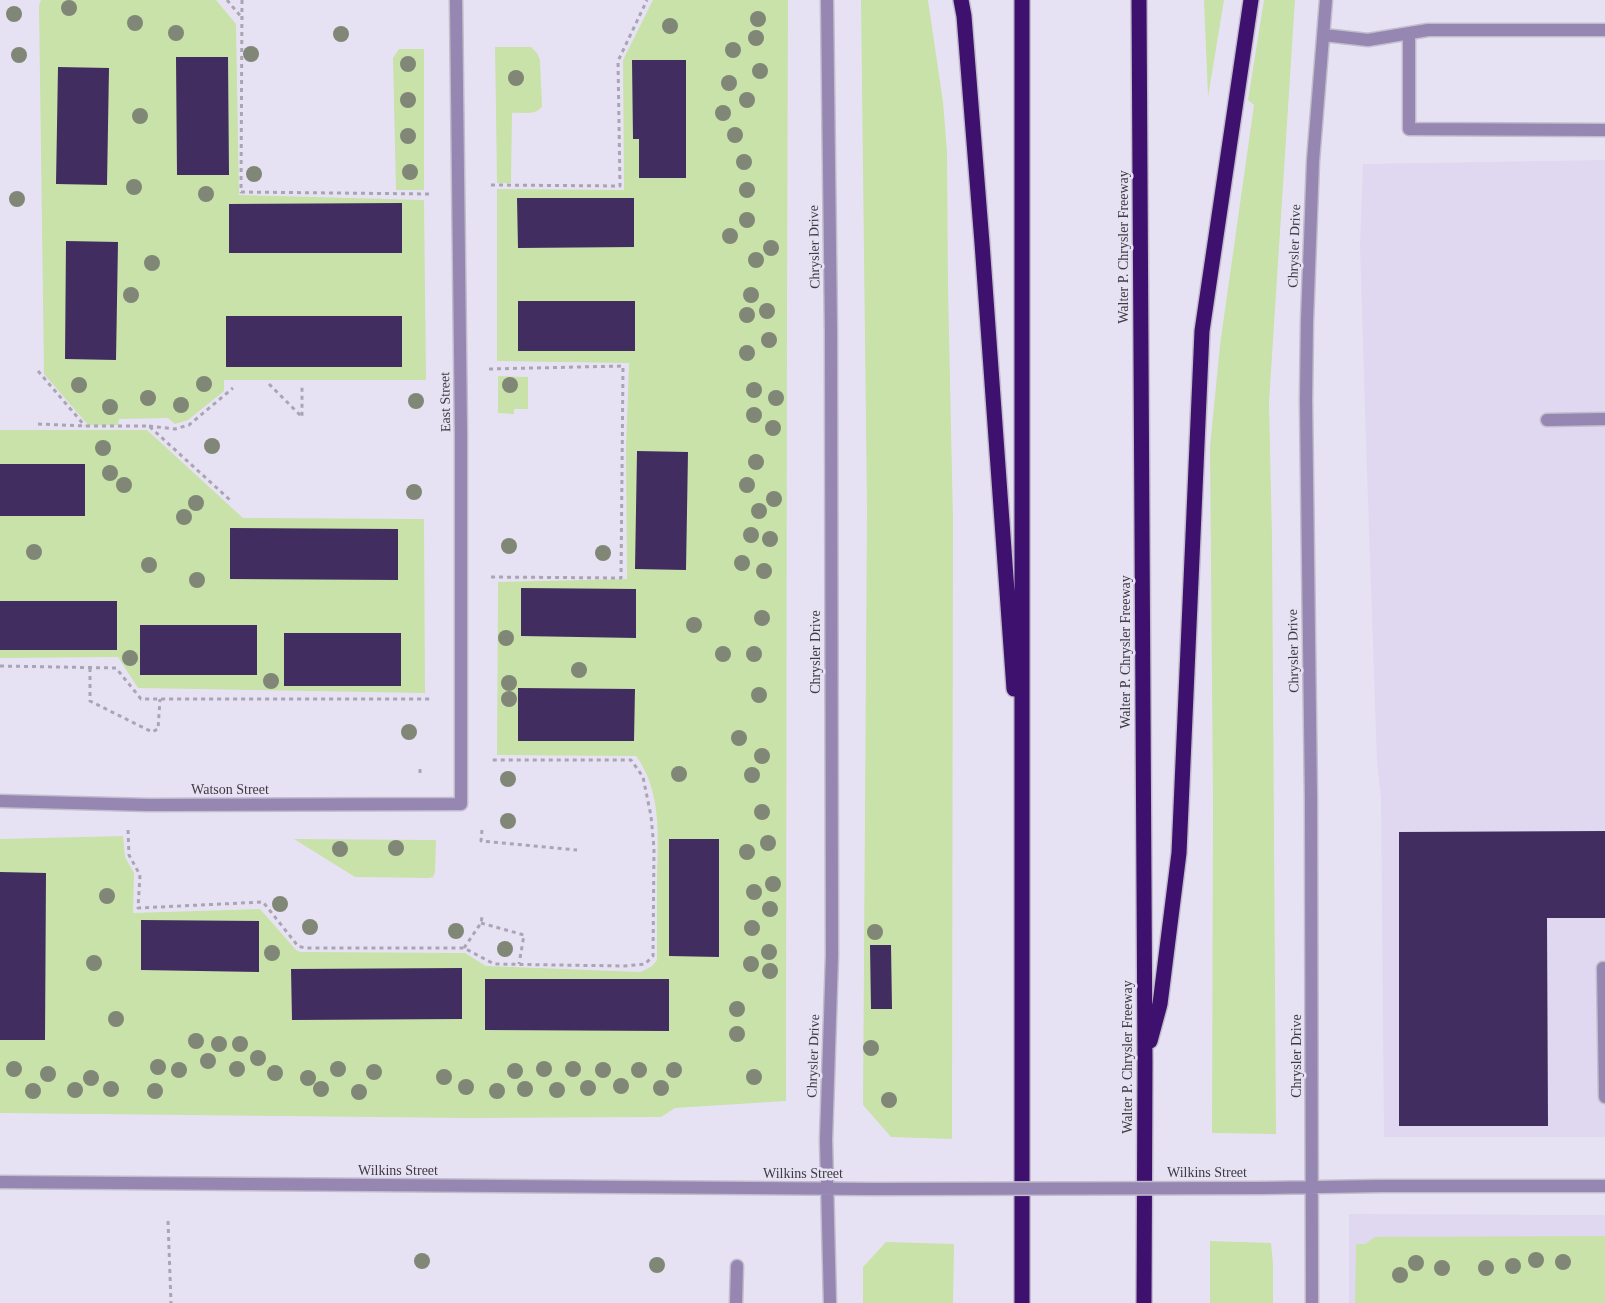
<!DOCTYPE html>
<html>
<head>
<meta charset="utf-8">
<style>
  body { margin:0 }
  canvas { display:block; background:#e7e2f3 }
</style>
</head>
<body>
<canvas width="1605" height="1303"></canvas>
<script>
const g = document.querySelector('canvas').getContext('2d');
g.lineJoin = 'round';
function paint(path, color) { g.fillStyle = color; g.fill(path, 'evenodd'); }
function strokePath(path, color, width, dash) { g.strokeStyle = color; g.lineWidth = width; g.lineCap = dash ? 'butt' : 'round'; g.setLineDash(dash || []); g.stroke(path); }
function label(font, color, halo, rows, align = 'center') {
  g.font = font + ' "Times New Roman",serif'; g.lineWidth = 5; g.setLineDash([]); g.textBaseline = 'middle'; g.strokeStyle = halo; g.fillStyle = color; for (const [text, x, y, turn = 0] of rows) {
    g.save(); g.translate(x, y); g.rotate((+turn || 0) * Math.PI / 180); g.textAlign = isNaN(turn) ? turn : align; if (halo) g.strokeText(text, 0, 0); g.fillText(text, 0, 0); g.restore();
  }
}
paint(new Path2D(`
  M1605 160V1137H1384L1381 798 1377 763 1365 413 1360 244 1363 164Z
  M1349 1214 1605 1215V1303H1349Z`), '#e0d8f1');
paint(new Path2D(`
  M41 0H216L236 24 239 195 424 200 426 380H224V391L188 420 175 424 168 418 119 419 118 425H88L44 374 39 6Z
  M653 0H788L787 313 786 1101 675 1108 661 1117 466 1118 0 1113V839L123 836 125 857 134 873 133 913 260 909 296 950 300 952 465 953 486 966 641 972 652 966 657 960C657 933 657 906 657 879 658 837 662 792 636 756L497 755 498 582 627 579 626 448 629 363 497 361V189L624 190 623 60Z
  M861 0H928L943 102 947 151 948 287 953 520 952 1139 891 1137 863 1105 867 511Z
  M1204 0H1224L1208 97Z
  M1264 0H1295L1269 402 1272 537 1276 1134 1212 1133 1213 803 1210 447 1220 345 1254 105 1248 100Z
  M495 47H531L537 53 540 60 542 107C534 116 522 112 512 113L511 183H497Z
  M399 49H424V190H396L393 58Z
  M498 376 528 377V409H514V414L498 413Z
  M0 430H147L243 518 424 519 425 693 138 688 118 657 0 658Z
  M294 839 436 840 435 872 433 877 429 878 355 877Z
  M1605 1236V1303H1355L1356 1244H1365L1375 1237Z
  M1210 1241 1271 1243 1273 1264V1303H1210Z
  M886 1242 954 1244 953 1303H863V1267Z`), '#c9e2aa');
paint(new Path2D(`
  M176 57H228L229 175H177Z
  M632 60H686V178H639V139H633Z
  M58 67 109 68 107 185 56 184Z
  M517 198H634V247L518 248Z
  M402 203V253H229V204Z
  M66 241 118 242 116 360 65 359Z
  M518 301H635V351H518Z
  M226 316H402V367H226Z
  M637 451 688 452 686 570 635 569Z
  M0 464H85V516H0Z
  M230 528 398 529V580L230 579Z
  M521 588 636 589V638L521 636Z
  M0 601H117V650H0Z
  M140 625H257V675H140Z
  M284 633H401V686H284Z
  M518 688 635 689 634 741H518Z
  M1605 831V918H1547L1548 1126H1399V832Z
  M669 839H719V957L669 956Z
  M0 872 46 873 45 1040H0Z
  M141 920 259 921V972L141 970Z
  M870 945H891L892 1009H871Z
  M462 968V1019L292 1020 291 969Z
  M485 979H669V1031L485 1030Z`), '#412d5f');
const minor = new Path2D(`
  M827 0 831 331 832 956 826 1140 830 1303
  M1409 33V129L1605 130
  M1324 35 1368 40 1428 30H1605
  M1547 420 1605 419
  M0 801 148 805 461 804V435L456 0
  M1603 968 1605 1097
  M0 1182 873 1189
  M1263 1188 1380 1186H1605
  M736 1303 737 1266
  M1312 1303 1311 799 1306 400 1307 321 1313 161 1326 0`);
const highway = new Path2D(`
  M961 0 964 16 982 243 1014 689
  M1139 0 1145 1062 1144 1303
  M1150 1041 1160 1004 1179 853 1202 331 1251 0
  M1022 1303V0`);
strokePath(minor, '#c2bdcc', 15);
strokePath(highway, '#c2bdcc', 18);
strokePath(new Path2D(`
  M227 0 243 19
  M242 0 241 192 430 194
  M491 185 620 186 618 61 647 0
  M489 369 623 366 621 578 490 577
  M38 371 85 426
  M269 384 302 417V384
  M38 424 85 426H149L230 500
  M149 426 175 429 189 425 233 388
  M0 666 116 668 141 699H432
  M90 668V701L152 732 158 729 160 699
  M420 769V773
  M128 830 129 855 140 875 138 908 263 902 298 946 305 948H464L494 964 624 966 645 964 653 956 654 848 651 816 643 777 631 760H491
  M482 830 481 841 577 850
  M481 923 524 935 519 964
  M464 948 481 923 482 917
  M168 1221 171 1303`), '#aaa5b3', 3, [4, 4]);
strokePath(minor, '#9586b2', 12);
strokePath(highway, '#3f116f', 15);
const minorBridge = new Path2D(`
  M873 1189 1263 1188`);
strokePath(minorBridge, '#c2bdcc', 15, []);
strokePath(minorBridge, '#9586b2', 12);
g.fillStyle = '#808776';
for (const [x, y] of [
  [69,8],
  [14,14],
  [758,19],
  [135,23],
  [670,26],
  [176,33],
  [341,34],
  [756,38],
  [733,50],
  [251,54],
  [19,55],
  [408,64],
  [760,71],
  [516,78],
  [729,83],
  [408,100],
  [747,100],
  [723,113],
  [140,116],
  [735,135],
  [408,136],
  [744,162],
  [410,172],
  [254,174],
  [134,187],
  [747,190],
  [206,194],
  [17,199],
  [747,220],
  [730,236],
  [771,248],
  [756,260],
  [152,263],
  [131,295],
  [751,295],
  [767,311],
  [747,315],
  [769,340],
  [747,353],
  [204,384],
  [79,385],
  [510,385],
  [754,390],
  [148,398],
  [776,398],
  [416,401],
  [181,405],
  [110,407],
  [754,415],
  [773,428],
  [212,446],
  [103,448],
  [756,462],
  [110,473],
  [124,485],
  [747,485],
  [414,492],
  [774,499],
  [196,503],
  [759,511],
  [184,517],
  [751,535],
  [770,539],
  [509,546],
  [34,552],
  [603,553],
  [742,563],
  [149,565],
  [764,571],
  [197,580],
  [762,618],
  [694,625],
  [506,638],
  [723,654],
  [754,654],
  [130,658],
  [579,670],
  [271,681],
  [509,683],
  [759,695],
  [509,699],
  [409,732],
  [739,738],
  [762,756],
  [679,774],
  [752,775],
  [508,779],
  [762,812],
  [508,821],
  [768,843],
  [396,848],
  [340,849],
  [747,852],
  [773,884],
  [754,892],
  [107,896],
  [280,904],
  [770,909],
  [310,927],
  [752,928],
  [456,931],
  [875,932],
  [505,949],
  [769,952],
  [272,953],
  [94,963],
  [751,964],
  [770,971],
  [737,1009],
  [116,1019],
  [737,1034],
  [196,1041],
  [219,1044],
  [240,1044],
  [871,1048],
  [258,1058],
  [208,1061],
  [158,1067],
  [14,1069],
  [237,1069],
  [338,1069],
  [544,1069],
  [573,1069],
  [179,1070],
  [603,1070],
  [639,1070],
  [674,1070],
  [515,1071],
  [374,1072],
  [275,1073],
  [48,1074],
  [444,1077],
  [754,1077],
  [91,1078],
  [308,1078],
  [621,1086],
  [466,1087],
  [588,1088],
  [661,1088],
  [111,1089],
  [321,1089],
  [525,1089],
  [75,1090],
  [557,1090],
  [33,1091],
  [155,1091],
  [497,1091],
  [359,1092],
  [889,1100],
  [1536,1260],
  [422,1261],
  [1563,1262],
  [1416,1263],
  [657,1265],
  [1513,1266],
  [1442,1268],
  [1486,1268],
  [1400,1275]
]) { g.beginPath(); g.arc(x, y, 8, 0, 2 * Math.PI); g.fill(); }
label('14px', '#3e3b42', '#e7e2f3', [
  ["Chrysler Drive",1295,246,-88],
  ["Chrysler Drive",815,247,-91],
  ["Walter P. Chrysler Freeway",1124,247,-90],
  ["East Street",446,402,-91],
  ["Chrysler Drive",1294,651,-91],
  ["Chrysler Drive",816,652,-90],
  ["Walter P. Chrysler Freeway",1126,652,-90],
  ["Watson Street",230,790],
  ["Chrysler Drive",814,1056,-88],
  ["Chrysler Drive",1297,1056,-90],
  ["Walter P. Chrysler Freeway",1128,1057,-90],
  ["Wilkins Street",398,1171],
  ["Wilkins Street",1207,1173],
  ["Wilkins Street",803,1174]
]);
</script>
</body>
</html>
